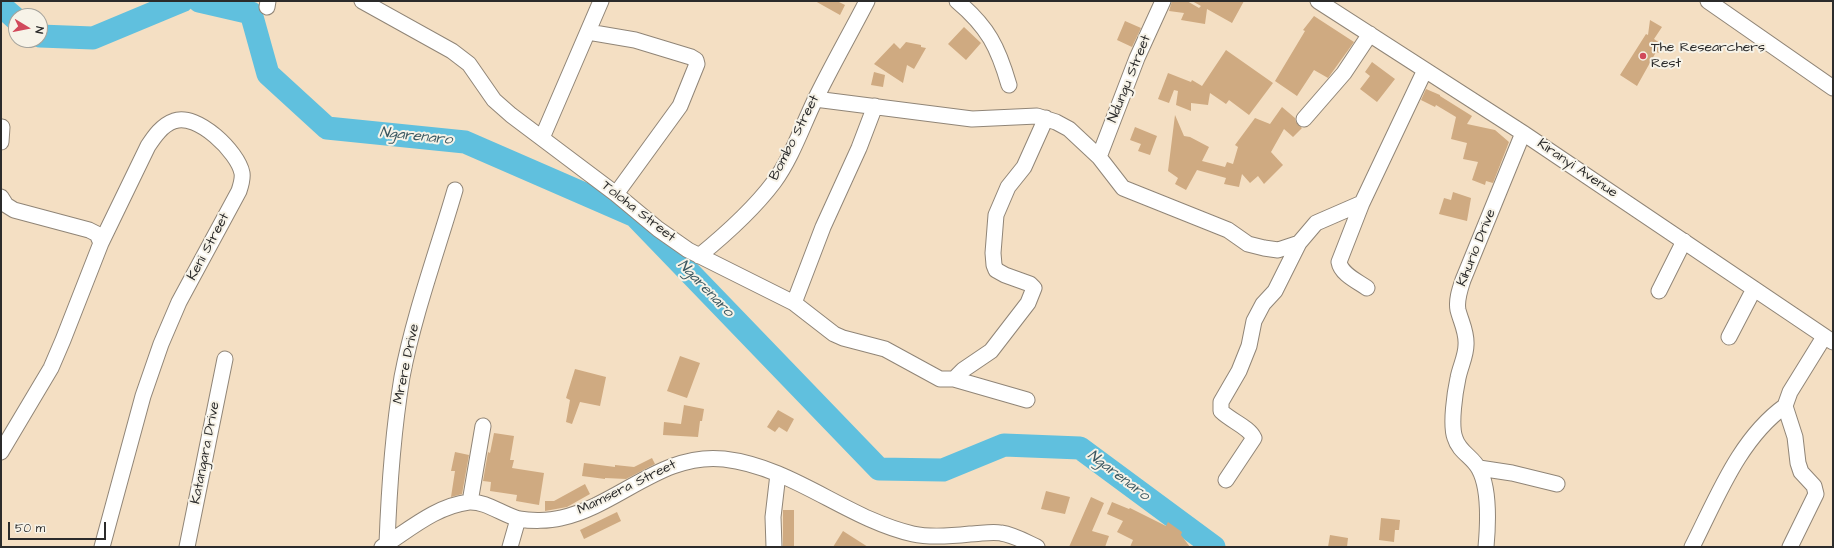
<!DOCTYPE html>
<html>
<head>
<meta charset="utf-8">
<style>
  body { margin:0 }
  #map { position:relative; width:1834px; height:548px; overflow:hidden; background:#f4dfc3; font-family:"Architects Daughter",sans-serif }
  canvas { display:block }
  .frame { position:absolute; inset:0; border:2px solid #2b2b2b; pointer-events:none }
  .north { position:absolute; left:8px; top:8px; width:40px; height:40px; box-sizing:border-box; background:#f7f3e8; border:1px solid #a5a39c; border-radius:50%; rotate:100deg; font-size:11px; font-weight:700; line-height:16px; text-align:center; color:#2b2b2b }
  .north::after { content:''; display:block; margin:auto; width:14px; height:18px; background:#d1495b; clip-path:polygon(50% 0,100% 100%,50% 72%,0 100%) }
  .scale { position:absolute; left:8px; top:522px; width:98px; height:18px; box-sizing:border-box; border:2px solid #2b2b2b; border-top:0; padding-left:5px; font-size:12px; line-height:14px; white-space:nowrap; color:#2b2b2b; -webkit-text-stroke:3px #f7f3e8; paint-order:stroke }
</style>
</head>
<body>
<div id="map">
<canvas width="1834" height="548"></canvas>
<div class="frame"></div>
<div class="north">N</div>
<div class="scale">50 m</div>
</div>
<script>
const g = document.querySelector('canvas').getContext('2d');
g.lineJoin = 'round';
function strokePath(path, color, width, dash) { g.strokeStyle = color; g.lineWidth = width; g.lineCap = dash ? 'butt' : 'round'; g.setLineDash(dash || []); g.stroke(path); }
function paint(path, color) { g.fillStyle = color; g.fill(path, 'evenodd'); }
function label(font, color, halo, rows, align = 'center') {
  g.font = font + ' "Architects Daughter",sans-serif'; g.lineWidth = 4; g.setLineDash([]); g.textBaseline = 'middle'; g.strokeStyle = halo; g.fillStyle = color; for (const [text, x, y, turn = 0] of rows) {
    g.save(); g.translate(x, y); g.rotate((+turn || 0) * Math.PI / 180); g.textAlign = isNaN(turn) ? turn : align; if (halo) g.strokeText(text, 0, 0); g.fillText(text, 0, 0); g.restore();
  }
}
strokePath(new Path2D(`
  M199 1 251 13 268 74 327 128 465 142 635 216 879 469 943 470 1004 445 1080 448 1214 547
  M1 6 16 19
  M40 36 93 38 182 1`), '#60c0de', 23);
paint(new Path2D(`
  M815 1H837L845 5 840 15Z
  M1172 1H1187L1199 8 1201 6 1192 1H1244L1232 23 1207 9 1205 24 1181 20 1184 13 1169 11Z
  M1314 16 1354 42 1328 78 1314 70 1297 96 1275 81 1305 31 1303 30Z
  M1650 20 1662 27 1654 39 1663 45 1659 53 1656 52 1637 86 1620 75 1646 34 1648 35Z
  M1125 21 1141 28 1132 47 1117 40Z
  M964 27 981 43 966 60 948 44Z
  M906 42 921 45V47L926 48 914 69 907 65 903 83 874 64 894 43 900 49Z
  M1226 50 1273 83 1249 115 1229 100 1226 104 1210 93 1208 105 1191 103V111L1176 105 1178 91 1174 90 1169 103 1158 99 1168 73 1191 82 1192 80 1202 86Z
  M1372 62 1395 79 1377 102 1360 89 1370 76 1365 72Z
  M874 72 885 75 883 87 871 85Z
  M1426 89 1440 95V96L1472 116 1467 124 1495 130 1509 142 1493 183 1486 181 1485 185 1472 180 1478 162 1463 159 1467 143 1451 139 1456 117 1436 105 1435 107 1421 100Z
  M1282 107 1295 118 1296 122 1302 128 1293 137 1284 129 1271 152 1283 165 1264 184 1258 176 1250 183 1242 174 1239 187 1224 184 1226 178 1197 170 1186 190 1175 184 1178 178 1168 171 1175 115 1184 136 1190 137 1209 147 1202 161 1225 167 1227 162 1233 164 1238 147 1235 145 1255 118 1270 124Z
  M1135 127 1157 136 1150 155 1138 151 1141 144 1130 140Z
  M1453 192 1471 198 1467 221 1439 214 1444 198 1451 200Z
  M680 356 700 363 687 398 667 391Z
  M575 369 606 377 600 406 580 402 572 424 566 422 570 400 566 398Z
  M684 405 704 409 702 421H700L698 437 663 435 664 422 681 424Z
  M778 410 794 419 787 432 779 427 775 432 767 427Z
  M494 433 514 436 510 460H514L512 468 544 473 539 505 516 501 517 495 490 491 491 482 483 481 487 458 488 452 490 453Z
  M455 452 469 455 462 494 451 497 455 471H451Z
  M652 458 655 464 626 479 605 478V479L582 476 584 463 615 467V465L634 467Z
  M585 484 590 494 567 507 545 511V501H554Z
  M1046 491 1070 497 1065 514 1041 509Z
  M1091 497 1104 503 1092 531 1109 536 1105 547H1069Z
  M1112 502 1129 509 1130 508 1166 526 1168 522 1182 532 1181 535 1190 547H1130L1133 540 1117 532 1123 521 1107 514Z
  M783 510H794V547H783Z
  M617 512 621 521 584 539 580 530Z
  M1381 518 1400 520 1399 530H1395L1394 542 1379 540Z
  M843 531 868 547H833Z
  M1330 535 1348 538 1347 547H1328Z`), '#cfaa81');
const minor = new Path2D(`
  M362 1 452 51 469 64 494 100 511 115 616 194 658 229 688 250 794 303 834 334 843 338 885 349 940 379H954L963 370 991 351 1028 303 1034 288 1030 284 1005 275 996 270 994 265 993 253 996 215 1008 187 1024 167 1046 118
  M957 1C988 27 998 47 1009 85
  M1318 1 1523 133 1833 342
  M1708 1 1833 88
  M267 7 268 1
  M588 32 635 40 691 57 696 60 697 64 680 106 616 194
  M815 99 972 119 1037 116 1056 122 1069 129 1099 157 1123 188 1228 230 1248 244 1264 248 1278 250 1299 243 1316 223 1362 203 1425 70
  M1304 119 1344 73 1370 34
  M542 138 601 1
  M1 142 2 127
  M1099 157 1137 58 1163 1
  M1 197 6 205 14 210 89 230 97 234 101 243 63 340 51 368 1 452
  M1362 203 1339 262C1341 274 1357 281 1367 288
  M101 243 148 146C154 137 162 125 174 121 197 112 238 152 242 173 243 179 241 185 239 191L179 302 161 344 143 396 102 547
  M699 256C726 234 753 210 774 182 792 157 802 127 815 100 831 67 850 34 867 1
  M1659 291 1684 241
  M794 303 823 227 859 148 875 106
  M1729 337 1754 289
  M954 379 1027 400
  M1479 468 1512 473 1557 484
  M1226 480 1254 438C1249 427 1231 421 1221 411V402L1239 371 1249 346 1254 321 1263 304 1275 291 1299 243
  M470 502 483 426
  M387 544C389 488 393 432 402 377 414 314 437 252 455 190
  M187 547 225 359
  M382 547C409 530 436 506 469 502 486 501 503 515 519 519 531 521 549 521 561 518 619 505 662 452 724 459 793 467 847 519 913 534 931 538 952 536 970 534 980 534 991 531 1001 533 1014 535 1026 542 1037 547
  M510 547 518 519
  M774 547 773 517 778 474
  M1486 547C1488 525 1490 489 1479 469 1473 457 1459 452 1455 438 1450 425 1455 392 1458 378 1460 367 1466 356 1466 345 1467 332 1461 322 1458 310 1456 300 1460 289 1463 280L1523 133
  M1692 547C1717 498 1739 439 1785 406
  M1790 547 1816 494 1814 486 1801 472 1798 463 1795 437 1785 406 1790 392 1824 337`);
strokePath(minor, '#908577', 17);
strokePath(minor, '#fff', 15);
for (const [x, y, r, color] of [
  [1643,56,4,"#d1495b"]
]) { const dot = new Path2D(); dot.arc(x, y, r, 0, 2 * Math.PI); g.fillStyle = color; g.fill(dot); strokePath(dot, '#f7f3e8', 1.5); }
label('14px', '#2b2b2b', '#f7f3e8', [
  ["The Researchers",1651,48],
  ["Rest",1651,64]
], 'left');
label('14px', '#2b2b2b', '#f7f3e8', [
  ["Ndungu Street",1130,79,-68],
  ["Bombo Street",795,138,-63],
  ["Kiranyi Avenue",1577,169,34],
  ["Toloha Street",638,212,38],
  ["Keni Street",209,247,-62],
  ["Kihurio Drive",1477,248,-68],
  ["Mrere Drive",407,364,-78],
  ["Katangara Drive",206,453,-79],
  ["Mamsera Street",627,488,-26]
]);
label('italic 15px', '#3b5861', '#f7f3e8', [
  ["Ngarenaro",416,137,6],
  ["Ngarenaro",705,289,46],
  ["Ngarenaro",1118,476,37]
]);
</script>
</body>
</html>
